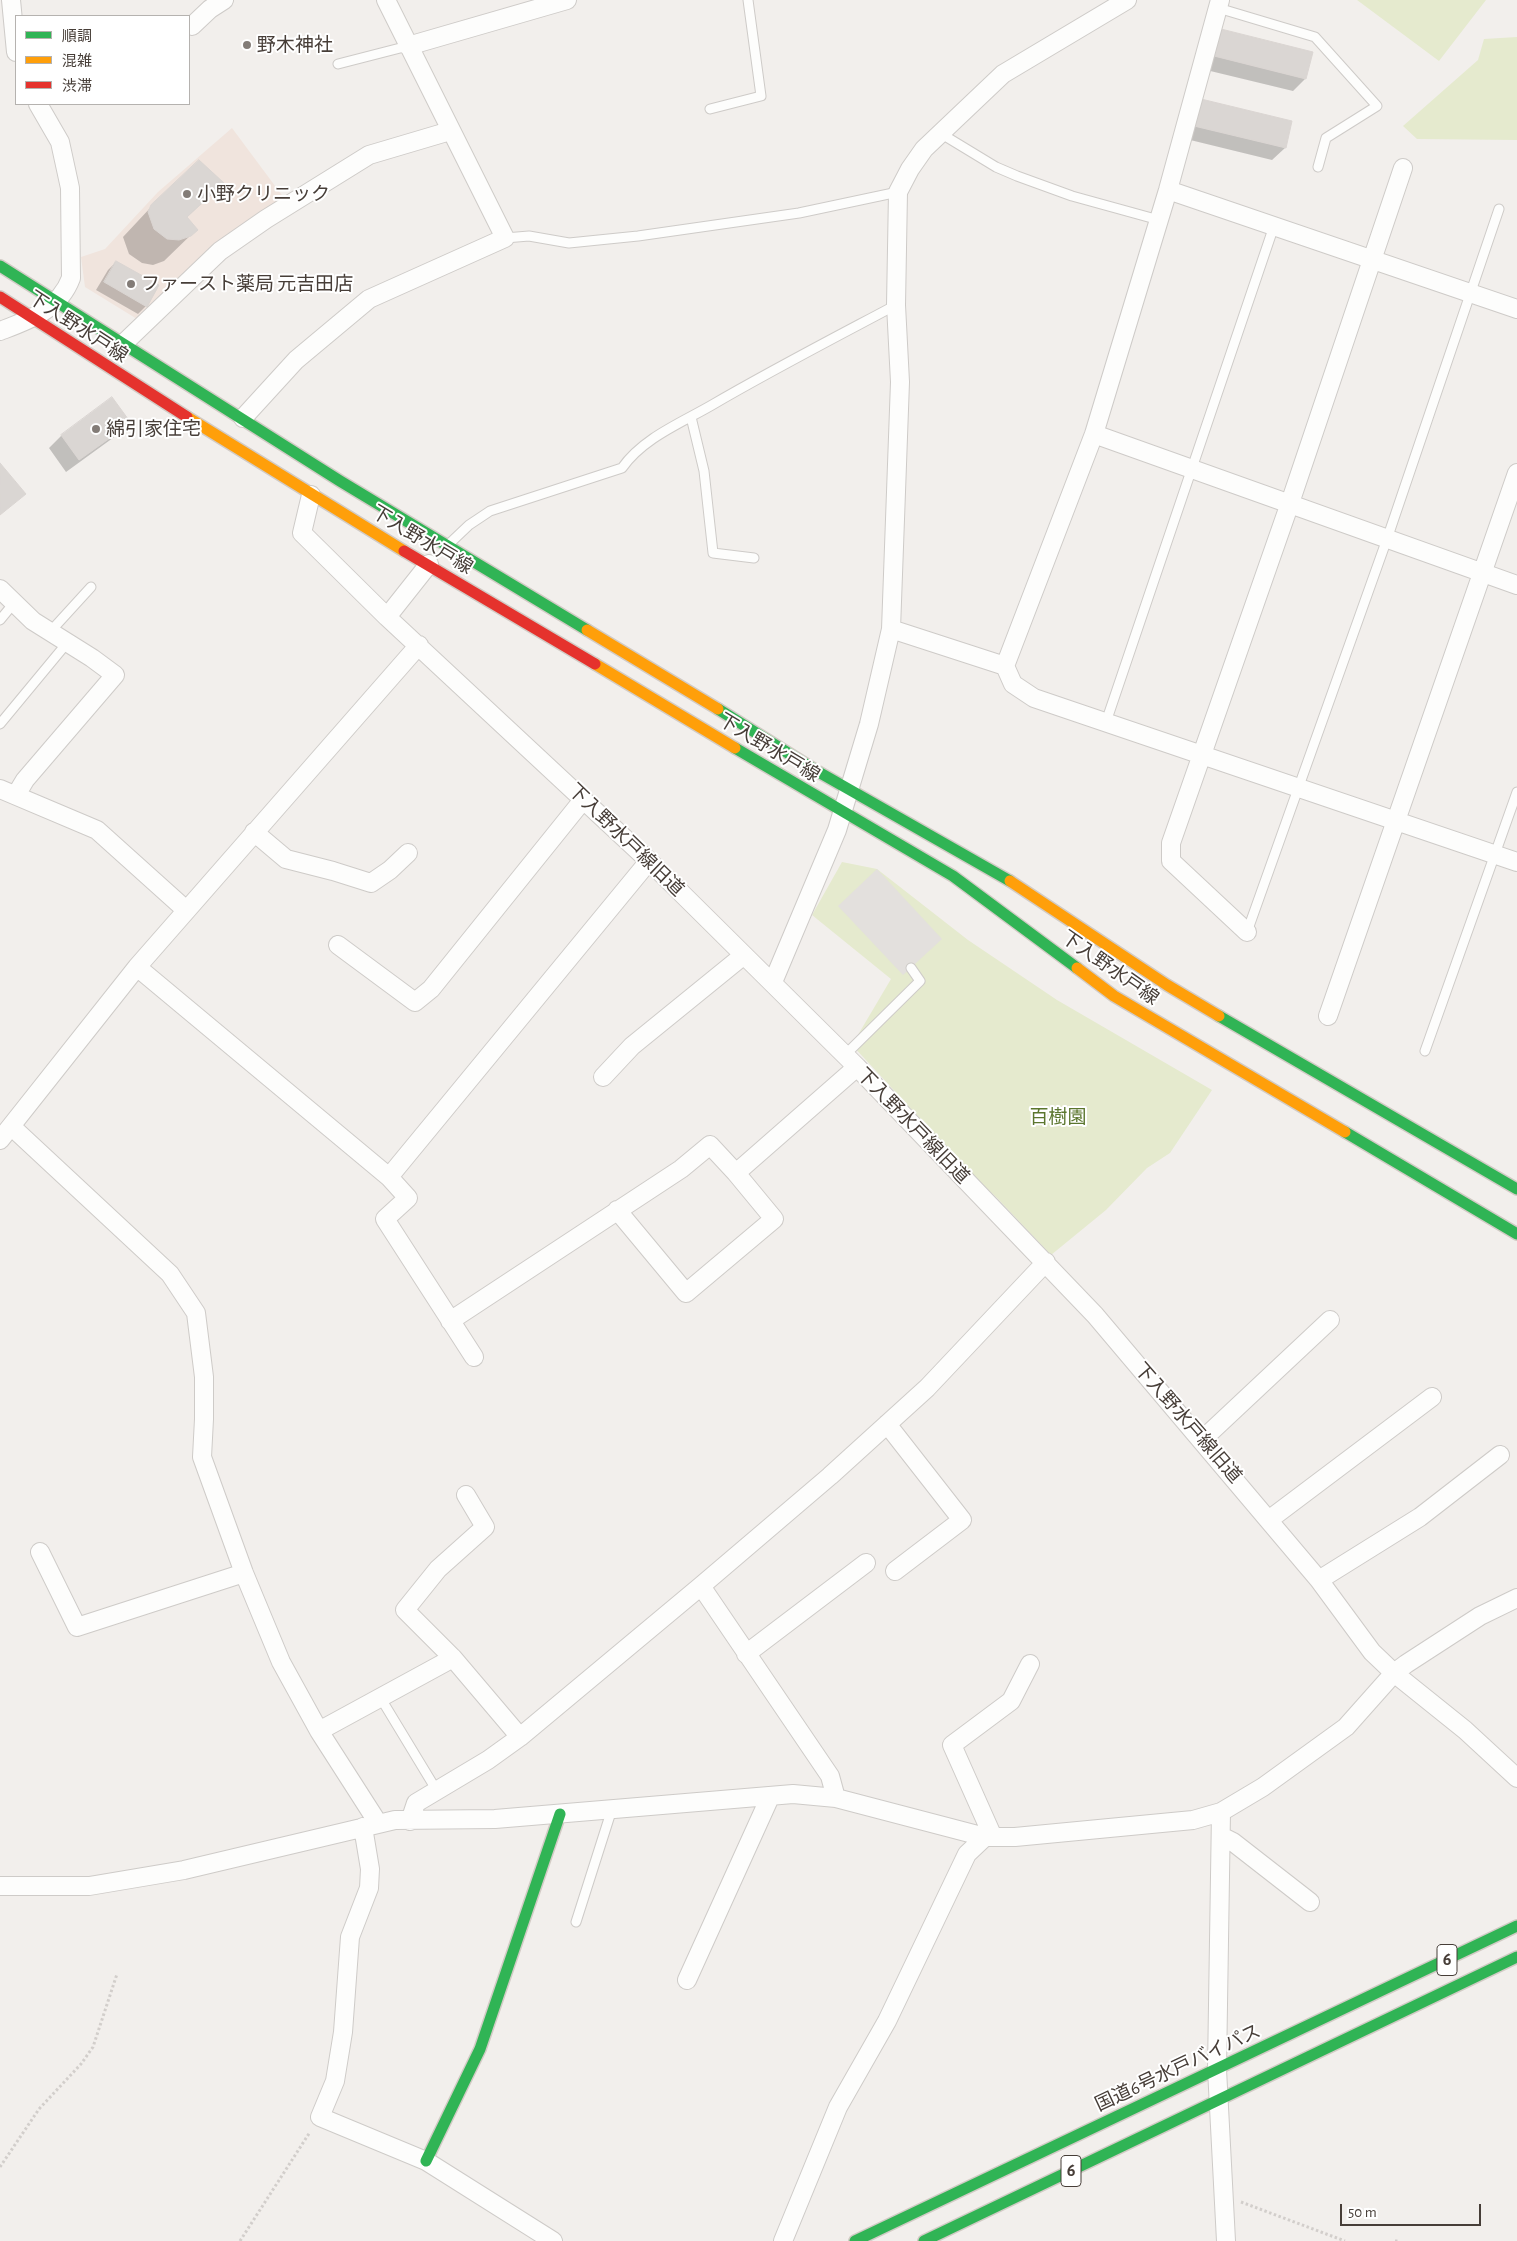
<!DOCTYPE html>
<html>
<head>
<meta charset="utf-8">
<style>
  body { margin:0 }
  #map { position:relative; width:1517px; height:2241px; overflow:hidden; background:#f2efec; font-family:"Alegreya Sans","Noto Sans JP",sans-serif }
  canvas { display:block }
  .legend { position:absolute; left:15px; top:15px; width:175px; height:90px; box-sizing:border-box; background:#fff; border:1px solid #b5b2af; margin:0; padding:6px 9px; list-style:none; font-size:15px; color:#473e38 }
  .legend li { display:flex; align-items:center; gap:10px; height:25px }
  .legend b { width:25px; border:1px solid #b5b2af }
  .scale { position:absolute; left:1340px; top:2204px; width:141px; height:22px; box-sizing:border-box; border:2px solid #473e38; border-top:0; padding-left:6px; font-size:15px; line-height:18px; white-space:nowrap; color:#473e38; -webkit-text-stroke:4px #fff; paint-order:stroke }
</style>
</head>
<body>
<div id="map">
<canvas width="1517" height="2241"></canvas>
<ul class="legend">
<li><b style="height:6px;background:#30b455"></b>順調</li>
<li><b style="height:6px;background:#ff9f0a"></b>混雑</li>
<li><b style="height:6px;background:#e5322d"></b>渋滞</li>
</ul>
<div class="scale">50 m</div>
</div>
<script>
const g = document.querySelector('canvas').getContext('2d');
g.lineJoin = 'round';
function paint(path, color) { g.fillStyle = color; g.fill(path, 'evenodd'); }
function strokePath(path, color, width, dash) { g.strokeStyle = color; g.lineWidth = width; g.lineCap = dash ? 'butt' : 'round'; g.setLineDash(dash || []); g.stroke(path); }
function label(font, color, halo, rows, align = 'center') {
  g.font = font + ' "Alegreya Sans","Noto Sans JP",sans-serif'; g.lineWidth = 4; g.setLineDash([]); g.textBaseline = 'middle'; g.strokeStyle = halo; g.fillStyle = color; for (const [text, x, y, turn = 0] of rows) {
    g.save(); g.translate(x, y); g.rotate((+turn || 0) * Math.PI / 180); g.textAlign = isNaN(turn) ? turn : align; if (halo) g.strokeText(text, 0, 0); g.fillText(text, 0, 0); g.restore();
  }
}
paint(new Path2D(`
  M232 128 284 198 137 319 85 287 81 257 105 249 158 192Z`), '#f0e4dd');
paint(new Path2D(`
  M1357 0H1486L1439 61Z
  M1517 37V140L1417 139 1403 126 1478 60 1484 39Z
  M842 862 877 869 968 940 1057 1000 1212 1090 1170 1153 1147 1168 1106 1210 1051 1255 996 1197 975 1178 852 1045 891 979 812 915Z`), '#e5eace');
paint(new Path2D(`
  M877 869 942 939 903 975 838 906Z`), '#e3e0dd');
paint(new Path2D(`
  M1221 31 1311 53 1305 79 1293 91 1202 69Z
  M1188 113 1291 122 1285 148 1272 160 1182 138Z
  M222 183 186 218 196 230 164 261 153 265 142 263 129 254 123 237 152 206Z
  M116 262 146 306 138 314 96 290 108 270Z
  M112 399 129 423 117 435 66 472 49 448 61 436Z`), '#0003');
const building = new Path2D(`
  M1221 29 1313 52 1306 79 1214 56Z
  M1201 99 1292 121 1286 148 1194 126Z
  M199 160 224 183 187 217 198 230 191 236 179 240 167 239 154 229 148 212 151 205Z
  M116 261 159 285 147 307 104 282Z
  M112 397 131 423 79 460 61 435Z
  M0 463 26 494 0 515Z`);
paint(building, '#dad6d3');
strokePath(building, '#dad5d2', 1);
const lane = new Path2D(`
  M1218 8 1315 37 1377 106 1326 138 1318 167
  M338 64 408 46
  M710 109 761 96 748 0
  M940 133 996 167 1017 176 1072 196 1159 220
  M505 238 529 236 569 243 638 236 799 213 898 192
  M691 417 704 471 713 553 754 558
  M449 544 469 525 490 511 622 468C643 438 681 423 712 405 772 370 834 338 896 305
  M0 620 14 603
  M49 633 91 587
  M1106 722 1274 226
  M0 724 67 643
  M1247 932 1387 539 1499 209
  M1425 1051 1517 792
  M845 1055 920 981 911 968
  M380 1697 437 1791
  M576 1922 612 1809`);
const street = new Path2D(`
  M11 0 16 52
  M1220 0 1168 190 1094 434 1005 666 1013 684 1034 698 1517 862
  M192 26 210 9 224 0
  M408 46 567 0
  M1168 190 1517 309
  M0 331C29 320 59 310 71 278L70 188 60 142 38 104
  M123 344 220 251 266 219 369 155 450 131
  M243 418 296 360 369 299 505 238 386 0
  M1094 434 1517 585
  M311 495 302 533 387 617 649 861 857 1067 1095 1315 1319 1580 1372 1652 1394 1673 1465 1730 1517 1778
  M0 589 33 621 92 658 115 675 25 780 16 795
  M387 617 429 564
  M891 629 1005 666
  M0 789 97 830 186 910
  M254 832 286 859 333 871 371 883 390 870 408 853
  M1247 932 1171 861V843L1290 503 1403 168
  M338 945 415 1002 431 989 583 800
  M137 967 389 1177 649 861
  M773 982 837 830 869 724 891 629 900 382 896 305 898 192 910 169 924 149 1003 74 1127 0
  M1328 1016 1517 473
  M603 1077 632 1046 744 955
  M12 1127 170 1274 196 1313 204 1377V1419L202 1457 244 1573 281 1662 319 1731 378 1823
  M0 1140 137 967 419 645
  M389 1177 408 1198 385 1219 474 1357
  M617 1210 686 1293 774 1219 736 1173
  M450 1321 681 1169 710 1145 736 1173 857 1067
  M887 1424 962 1520 895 1571
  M1202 1440 1330 1320
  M466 1495 485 1527 438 1569 405 1610 453 1658 520 1737
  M1270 1519 1432 1397
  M40 1552 77 1627 244 1573
  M1319 1580 1420 1517 1500 1455
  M701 1586 830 1776 836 1798
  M746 1654 866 1563
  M319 1731 453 1658
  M1221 1812 1217 2069 1226 2241
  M410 1821 416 1803 488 1760 520 1737 701 1586 830 1476 927 1388 1046 1262
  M363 1827 370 1869 369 1888 350 1937 343 2032 335 2081 320 2117 426 2161 553 2241
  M1221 1836 1233 1842 1310 1902
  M993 1837 952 1745 1011 1701 1030 1664
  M0 1886H89L184 1870 395 1820 495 1819 793 1794 836 1798 985 1837H1015L1193 1820 1221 1812 1263 1787 1346 1727 1394 1673 1406 1664 1480 1616 1517 1598
  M687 1980 770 1797
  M783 2241 838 2107 887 2021 967 1854 985 1837`);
const fast = new Path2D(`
  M0 266 340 481 587 630
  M718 709 815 770 1010 881
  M735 748 953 876 1077 968
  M1219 1016 1517 1189
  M1345 1132 1517 1234
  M426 2161 480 2049 560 1814
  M855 2241 1517 1926
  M924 2241 1517 1957`);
const slow = new Path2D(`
  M187 417 404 551
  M587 630 718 709
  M595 664 735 748
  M1010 881 1167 985 1219 1016
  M1077 968 1114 996 1345 1132`);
const jam = new Path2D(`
  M0 297 187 417
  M404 551 595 664`);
strokePath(lane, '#cecbc8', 11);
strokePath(street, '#cecbc8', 20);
strokePath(fast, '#d2cbc5', 14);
strokePath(slow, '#d2cbc5', 14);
strokePath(jam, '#d2cbc5', 14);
strokePath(new Path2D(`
  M0 2167 39 2109 81 2064 93 2047 117 1974
  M1241 2202 1345 2241
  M240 2241 310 2132
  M1395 2241H1398`), '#d2cecb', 3, [2.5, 2.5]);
strokePath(lane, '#fdfdfc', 9);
strokePath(street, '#fdfdfc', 18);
strokePath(fast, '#30b455', 11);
strokePath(slow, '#ff9f0a', 11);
strokePath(jam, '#e5322d', 11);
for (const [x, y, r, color] of [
  [247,45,5,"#837c77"],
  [187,194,5,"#837c77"],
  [131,284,5,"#837c77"],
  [96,429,5,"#837c77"]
]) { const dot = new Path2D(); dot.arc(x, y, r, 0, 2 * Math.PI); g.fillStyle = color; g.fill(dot); strokePath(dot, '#fff', 2); }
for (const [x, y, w] of [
  [1447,1960,20],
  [1071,2171,20]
]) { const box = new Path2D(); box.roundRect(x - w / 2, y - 15.5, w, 31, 4); g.fillStyle = '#fff'; g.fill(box); strokePath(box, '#473e38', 1); }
label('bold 18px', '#473e38', null, [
  ["6",1447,1960],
  ["6",1071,2171]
]);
label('19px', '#473e38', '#fff', [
  ["野木神社",257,45],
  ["小野クリニック",197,194],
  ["ファースト薬局 元吉田店",141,284],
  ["綿引家住宅",106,429]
], 'left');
label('19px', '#473e38', '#fff', [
  ["下入野水戸線",78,327,33],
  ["下入野水戸線",422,540,31],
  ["下入野水戸線",769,748,31],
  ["下入野水戸線旧道",626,840,44],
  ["下入野水戸線",1110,968,35],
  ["下入野水戸線旧道",913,1126,46],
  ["下入野水戸線旧道",1188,1423,49],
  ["国道6号水戸バイパス",1178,2068,-25]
]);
label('19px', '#5b762e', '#fff', [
  ["百樹園",1058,1117]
]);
</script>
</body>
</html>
